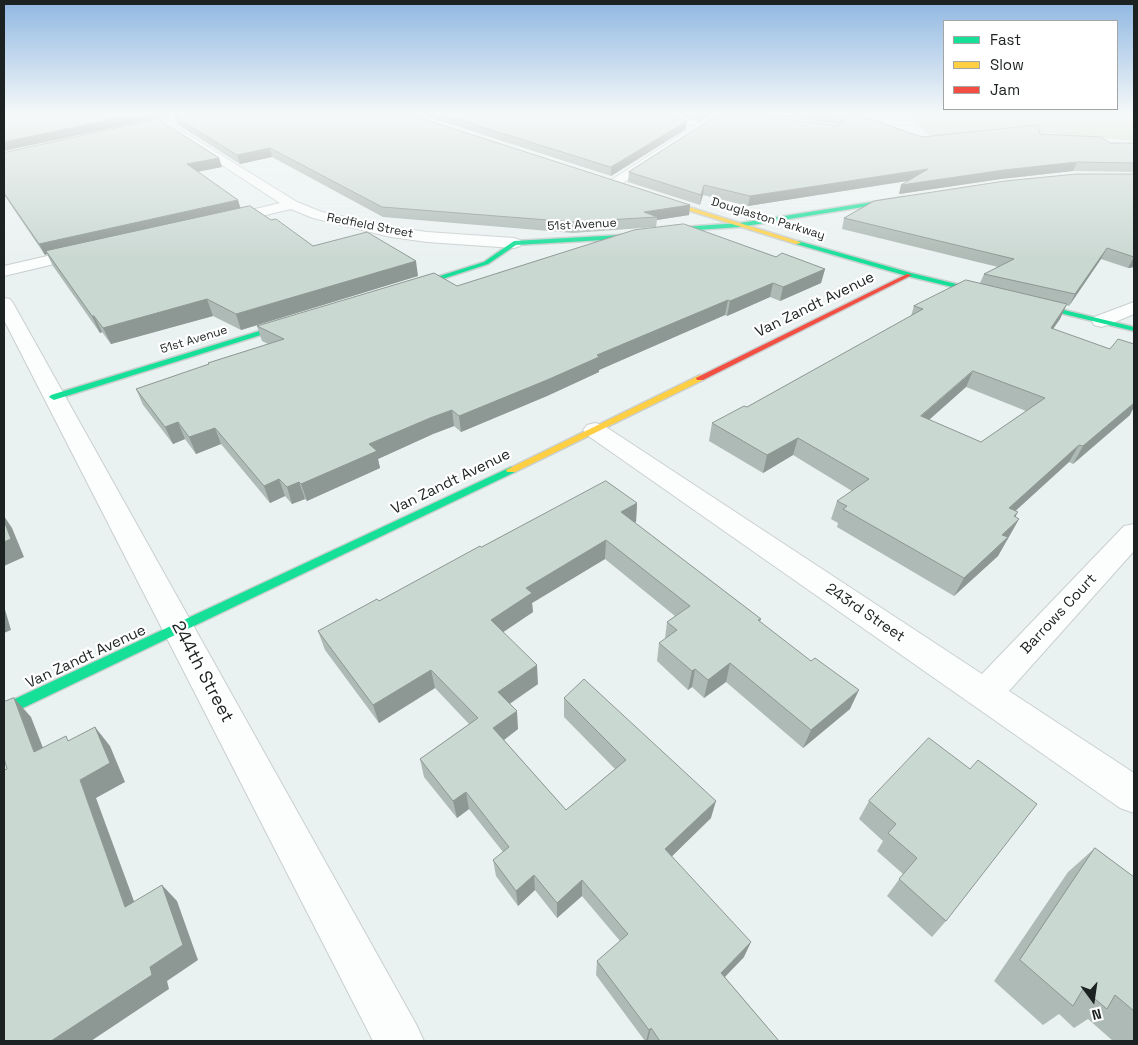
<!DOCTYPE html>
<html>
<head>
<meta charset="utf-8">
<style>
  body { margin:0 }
  #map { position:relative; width:1138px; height:1045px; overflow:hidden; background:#eaf2f1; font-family:"Space Grotesk",sans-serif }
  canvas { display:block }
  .frame { position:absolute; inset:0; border:5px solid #1c2121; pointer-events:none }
  .legend { position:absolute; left:943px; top:20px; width:175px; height:90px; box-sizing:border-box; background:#fff; border:1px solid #a4a6a6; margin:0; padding:6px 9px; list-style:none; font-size:15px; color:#1c2121 }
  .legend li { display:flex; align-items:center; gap:10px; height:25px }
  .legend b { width:25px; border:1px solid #a4a6a6 }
  .north { position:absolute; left:1068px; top:975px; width:50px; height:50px; -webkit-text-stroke:4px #fff; paint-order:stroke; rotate:166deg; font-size:14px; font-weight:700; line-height:20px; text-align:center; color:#1c2121 }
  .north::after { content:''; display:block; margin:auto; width:18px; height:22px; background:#1c2121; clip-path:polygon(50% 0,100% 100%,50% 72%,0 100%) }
</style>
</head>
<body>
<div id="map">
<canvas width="1138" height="1045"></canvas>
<div class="frame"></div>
<ul class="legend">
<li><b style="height:6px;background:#16e098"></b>Fast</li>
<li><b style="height:6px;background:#ffcf43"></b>Slow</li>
<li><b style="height:6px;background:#f24e42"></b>Jam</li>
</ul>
<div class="north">N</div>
</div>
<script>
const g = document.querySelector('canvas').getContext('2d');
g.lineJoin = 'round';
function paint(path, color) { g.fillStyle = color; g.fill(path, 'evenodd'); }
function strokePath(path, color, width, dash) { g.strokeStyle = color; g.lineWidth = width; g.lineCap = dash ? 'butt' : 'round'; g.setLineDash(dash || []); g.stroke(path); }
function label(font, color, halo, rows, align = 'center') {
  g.font = font + ' "Space Grotesk",sans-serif'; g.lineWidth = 4.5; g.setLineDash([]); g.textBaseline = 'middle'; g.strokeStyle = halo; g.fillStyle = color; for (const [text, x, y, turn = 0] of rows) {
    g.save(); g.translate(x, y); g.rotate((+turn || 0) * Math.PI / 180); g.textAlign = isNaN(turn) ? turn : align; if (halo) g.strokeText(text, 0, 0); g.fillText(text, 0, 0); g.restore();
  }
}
paint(new Path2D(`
  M900 113H1134V141L1048 133 987 138 929 135 908 115Z`), '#d0dcc7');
const street = new Path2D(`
  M715 113H727L617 187 612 188 605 184Z
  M163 119 297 202 322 212 391 227 427 232 514 238 520 240 522 243 520 246 514 248 427 242 391 237 313 218 291 209 223 225 218 224 216 221 218 218 280 203 159 124 158 122Z
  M86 247 92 249 94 252 92 255 4 276V266Z
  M4 298 10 299 13 303 416 1024 424 1041H373L4 320Z
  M1134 302V314L1108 325 1101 327 1094 325 1092 321 1094 317Z
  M595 423 603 425 982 674 1124 526 1134 524V551L1009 691 1134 773V813L1120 808 587 435 583 430 587 425Z`);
const fast = new Path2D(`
  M904 197 906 200 740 227 696 230 638 238 516 245 488 264 409 290 402 288 484 262 514 241 638 234 696 226 740 223Z
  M798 241 911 273 1134 327V331L907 276 796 244 795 243Z
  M292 321 299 323 57 399 54 400 49 397 51 395Z
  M511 467 516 470 515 472 4 717V704Z`);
const slow = new Path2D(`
  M654 196 800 242 801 243 796 244 652 199Z
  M700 375 704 378 703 380 515 472H507L506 470Z`);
const jam = new Path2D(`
  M907 274 912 275 703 380H697L696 378Z`);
strokePath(street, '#c9cfcf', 2);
strokePath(fast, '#c9cfcf', 3);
strokePath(slow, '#c9cfcf', 3);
strokePath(jam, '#c9cfcf', 3);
paint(street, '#fcfdfd');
paint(fast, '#16e098');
paint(slow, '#ffcf43');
paint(jam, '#f24e42');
paint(new Path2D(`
  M415 113H657L686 129 611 176Z
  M665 113H712L699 121Z
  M749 113H864L863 116 922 137 1040 134 1110 143H1134V172L1073 171 1001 179 899 194 908 181 748 206 703 195 700 205 628 182 629 172 838 125 836 124Z
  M174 116 690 205 689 215 657 220 656 227 573 233 383 217 272 157 240 164 177 124Z
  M4 153 219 158 222 167 198 172 238 200 240 208 271 220 313 246 418 276 241 330 213 316 111 344 102 332 100 333 53 266 47 254 45 255 4 195Z
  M1134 174V267L1128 268 1101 259 1069 306 1066 305 1060 319 1053 329 1130 415 1073 464 1069 462 1015 511V517L1019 519 998 556 954 596 837 527 838 523 831 519 837 501 852 491 793 455 763 473 709 441 712 423 747 407 911 316 914 306 980 283 984 274 998 267 842 229 844 218ZM966 387 1026 411 981 442 929 420Z
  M776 257 825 269 821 283 780 301 770 297 727 316 725 315 599 370V372L547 396 461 432 454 426 433 434 378 459 380 468 307 501 305 499 292 504 285 496 270 503 221 444 196 454 185 439 173 444 143 405 136 389 208 365V363L268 344 262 341 257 326 457 286Z
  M637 503 636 522H634L761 619 760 622 850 709 803 748 726 682 704 698 692 687 688 690 657 661 659 643 665 639 667 622 675 616 605 559 532 603 533 612 503 632 538 684 510 704 518 729 504 740 566 810 615 769 564 717V698L711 818 672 856 744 957 725 977 779 1041H649L648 1040 645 1041 596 975 597 961 620 941 582 896 557 918 535 890 518 906 496 876 493 860 503 852 469 809 457 818 424 777 420 759 469 724 435 688 379 723 325 650 318 631 379 601 481 547Z
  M929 738 946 921 932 937 887 896 903 874 877 851 883 841 859 819 869 801Z
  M1095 848 1134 877V1041H1113L1088 1019 1074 1028 1059 1014 1043 1025 994 981 1068 872Z`), '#aebab5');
paint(new Path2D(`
  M142 113H182L4 151V142Z
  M700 113H712L699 121Z
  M687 121 686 129 611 176V167Z
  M270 148 272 157 240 164 237 155Z
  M219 158 222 167 190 173 187 164Z
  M1077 162 1073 171 1001 179 899 194 901 185 1004 170Z
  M928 169 925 178 748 206 750 196Z
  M704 185 703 195 700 205 701 195Z
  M238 200 241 210 46 251 47 254 45 255 39 244Z
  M690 205 689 215 657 220V217L644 212Z
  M1107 248 1101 259 1069 306 1075 294Z
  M1134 257V267L1128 268Z
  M416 261 418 276 241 330 236 314Z
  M825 269 821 283 780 301 783 287Z
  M773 283 770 297 727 316 730 301Z
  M207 299 213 316 111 344 103 328Z
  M728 300 725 315 599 370V372L547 396 461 432 459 416 597 355Z
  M1067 304 1060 319 1043 343 1051 328Z
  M92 316H94L102 332 100 333Z
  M973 371 966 387 914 433 921 416Z
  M1134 403V407L1130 415 1073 464 1083 446Z
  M452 410 454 426 433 434 378 459 380 468 307 501 301 484 369 444 430 418Z
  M178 422 185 439 173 444 165 427Z
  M215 428 221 444 196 454 189 437Z
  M798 438 793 455 763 473 767 455Z
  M1079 445 1069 462 999 526 1009 508Z
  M279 479 285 496 270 503 264 486Z
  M299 482 305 499 292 504 287 487Z
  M637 503 636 522 620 531 621 512Z
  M1018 512 1009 529 1019 519 998 556 954 596 964 578 1002 535 1014 516Z
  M4 516 12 528 24 557 4 566Z
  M606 540 605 559 532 603 533 612 493 639 491 620 526 588Z
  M4 606 11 630 4 633Z
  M730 663 726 682 704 698 708 680Z
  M537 665 538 684 500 710 498 692Z
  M695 669 692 687 688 690 692 671Z
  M431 670 435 688 379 723 373 705Z
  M859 690 850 709 803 748 811 730Z
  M14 698 31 717 52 771 34 752Z
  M517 711 518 729 496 746 493 728Z
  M95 727 110 746 125 782 96 798 142 923 125 907 80 780Z
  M466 792 469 809 457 818 453 801Z
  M716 801 711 818 662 866 665 849Z
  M534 875 535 890 518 906 516 891Z
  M582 880V896L557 918V903Z
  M162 885 177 901 198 960 167 981 169 989 91 1041H51L150 967Z
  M751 942 744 957 715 987 721 973Z
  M651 1028 648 1040 646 1041 649 1030Z`), '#8d9793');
const building = new Path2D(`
  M4 113H142L4 142Z
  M188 113H405L690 205 644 212 657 217 573 222 382 207 270 148 237 155 174 116Z
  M438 113H657L687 121 611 167Z
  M721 113H737L838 126 845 120 838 116 811 113H864L861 116 922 137 1038 125 1040 134 1101 137 1110 143H1134V163L1077 162 1004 170 901 185 928 169 750 196 704 185 701 195 629 172Z
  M158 119 219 158 187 164 238 200 39 244 4 193V153Z
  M1077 174H1134V257L1107 248 1075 294 984 274 1014 259 844 218 874 201 1005 181Z
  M250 206 271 220 276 219 313 246 367 232 416 261 236 314 207 299 103 328 94 316H92L46 251Z
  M684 224 776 257 782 253 825 269 783 287 773 283 730 301 728 300 597 355 599 357 547 380 459 416 452 410 430 418 369 444 377 451 301 484 299 482 287 487 279 479 264 486 215 428 189 437 178 422 165 427 136 389 209 364 208 363 284 339 257 326 434 273 457 286 634 230Z
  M966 280 1067 304 1051 328 1110 349 1118 339 1134 344V403L1083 446 1079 445 1009 508 1018 512 1014 516 1019 519 1002 535 1008 537 964 578 843 509 847 506 837 501 869 479 798 438 767 455 712 423 744 406 747 407 923 309 914 306ZM973 371 1045 398 981 442 921 416Z
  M606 481 637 503 621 512 761 619 758 620 811 661 815 658 859 690 811 730 730 663 708 680 695 669 692 671 659 643 677 630 667 622 690 606 606 540 526 588 532 593 491 620 537 665 498 692 517 711 493 728 566 810 626 760 564 698 584 679 716 801 665 849 751 942 721 973 779 1041H660L651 1028 649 1030 597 961 628 934 582 880 557 903 534 875 516 891 493 860 509 847 466 792 453 801 420 759 478 718 431 670 373 705 318 631 377 599 379 601 480 546 481 547Z
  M4 521 11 539 4 542Z
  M14 698 34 752 66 736 68 741 95 727 110 763 80 780 125 907 162 885 183 945 150 967 152 975 51 1041H4V770L7 769 4 758V702Z
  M929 738 970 769 978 760 1037 804 946 921 899 879 917 858 888 833 896 824 869 801Z
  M1095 848 1134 877V1011L1115 995 1107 1009 1083 989 1073 1006 1020 960Z`);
paint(building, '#cad8d2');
strokePath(building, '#8d9793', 1);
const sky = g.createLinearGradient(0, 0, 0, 259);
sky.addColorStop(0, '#8fb7e2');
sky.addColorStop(0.44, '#f6f9f9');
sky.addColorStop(1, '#f6f9f900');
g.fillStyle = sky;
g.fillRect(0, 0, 1138, 259);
label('12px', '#1c2121', '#fff', [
  ["Douglaston Parkway",768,219,17],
  ["51st Avenue",582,225,-3],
  ["Redfield Street",370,226,11],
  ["51st Avenue",194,340,-17]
]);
label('15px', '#1c2121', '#fff', [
  ["Van Zandt Avenue",815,305,-26],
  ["Van Zandt Avenue",451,482,-26],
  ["243rd Street",865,613,34],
  ["Barrows Court",1059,614,-47],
  ["Van Zandt Avenue",86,657,-25]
]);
label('18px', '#1c2121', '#fff', [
  ["244th Street",202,672,62]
]);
</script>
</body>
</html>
